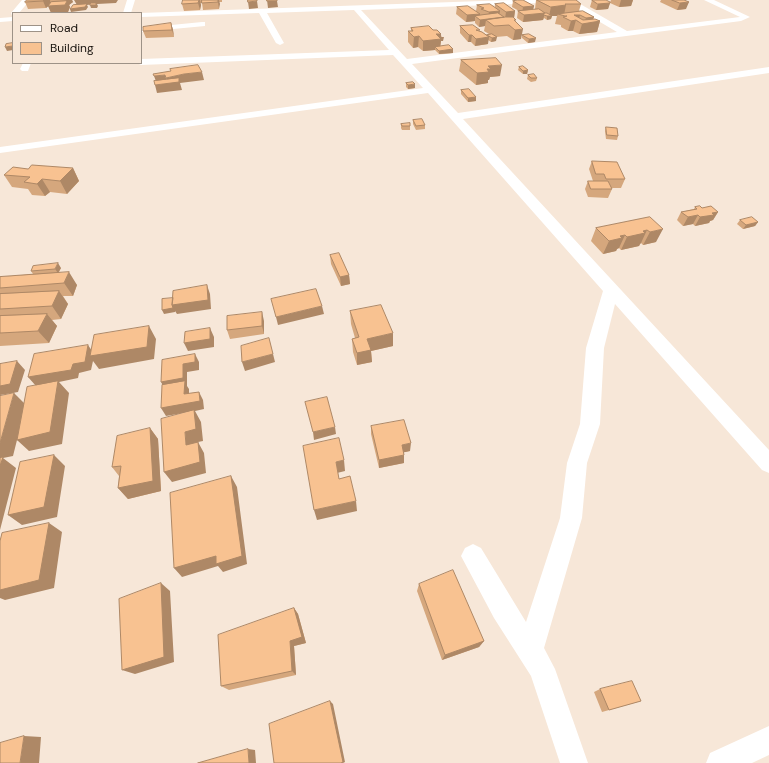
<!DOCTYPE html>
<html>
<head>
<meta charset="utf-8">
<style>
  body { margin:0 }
  #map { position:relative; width:769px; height:763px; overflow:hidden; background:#f7e7d8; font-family:"DM Sans",sans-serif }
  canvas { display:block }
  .legend { position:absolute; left:12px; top:12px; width:130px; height:52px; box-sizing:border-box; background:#f7e7d8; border:1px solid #9d9287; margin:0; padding:5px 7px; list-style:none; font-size:12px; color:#17120d }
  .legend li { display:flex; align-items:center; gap:8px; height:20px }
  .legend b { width:20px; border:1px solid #9d9287 }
</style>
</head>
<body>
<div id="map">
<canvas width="769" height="763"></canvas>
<ul class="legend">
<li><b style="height:5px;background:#fff"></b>Road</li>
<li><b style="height:11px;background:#f8c291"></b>Building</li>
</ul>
</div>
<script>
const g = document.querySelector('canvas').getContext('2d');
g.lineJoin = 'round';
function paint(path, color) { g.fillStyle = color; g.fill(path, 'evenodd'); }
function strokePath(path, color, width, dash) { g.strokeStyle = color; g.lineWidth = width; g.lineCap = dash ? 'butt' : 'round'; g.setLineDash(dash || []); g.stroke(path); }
paint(new Path2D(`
  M22 0H30L19 13 12 15 11 13Z
  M127 0H135L131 13H123Z
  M511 0H576L575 1 627 31 740 17 704 0H714L750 17 741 21 412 64 458 113 769 67V73L463 119 769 450V473L762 470 615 304 604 348 600 424 587 463 582 518 544 648 555 669 588 763H560L531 676 494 618 461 556 465 548 473 544 481 548 526 622 560 518 567 463 580 424 586 348 603 291 428 93 0 153V147L423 88 393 55 141 65 137 63H141V59L389 50 354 10 267 13 284 43 280 45 276 43 259 13 141 17 140 13ZM566 2 617 32 407 59 361 10Z
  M13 17V21L0 22V18Z
  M202 22H205V26L141 32V28Z
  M23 63H31L28 71H22L20 69Z
  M769 726V755L752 763H706L710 753Z`), '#fff');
paint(new Path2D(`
  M27 0H72L73 2 69 5 70 7 68 12 49 5 46 8 28 9 25 2Z
  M186 0H222V2H219V9L203 10 202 3H200L201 5 200 10 184 11 182 4Z
  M536 0H576L581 4 579 11 594 17 593 19 600 21 597 32 579 34 573 31H568L561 27V25L555 24 557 16H552L551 19 547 20 544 18 543 20 523 22 517 18 518 11H519L512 7 513 1 534 6 533 10 535 9Z
  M592 0 610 2 611 0H633L631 6 619 7 610 3 608 9 596 10 590 7Z
  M661 0H684L686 9 677 10 660 2Z
  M495 4 515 11 514 18H513L516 22 521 39 513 40 507 36 496 37V41L491 42 488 40V44L475 46 471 42H468L460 33V26L480 31 487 35 489 34 484 31 485 26 479 27 475 23V21L466 22 456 14 457 7 476 11 477 5 495 7Z
  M171 23 173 30 174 37 146 38 143 31Z
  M411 28 433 30 441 35 443 41H441L440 46 453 49V53L439 54 435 50 423 51 418 47 413 48 408 42V31H411Z
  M522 35 535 42 528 43 522 38Z
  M461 60 500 76 490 77 489 80H488V83L476 85 459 71Z
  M519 67 528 70 527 74H523L518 70Z
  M528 75 537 78 536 81 531 82 527 79Z
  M406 83 415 88 408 89 406 87Z
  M461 90 476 97V101L468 102 461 94Z
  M413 120 425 125V129L416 130 413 124Z
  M401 124 410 126V130H402L401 128Z
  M606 127 618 136 617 140 606 139 605 131Z
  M592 161 625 179 621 188H611L612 189 608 198 588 197 585 189 588 181H593L589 169Z
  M73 168 79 181 67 194 50 192 45 196 32 195 28 189 12 187 4 175 28 169Z
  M695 207 702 208 718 212 713 220 710 221 709 223 695 226 693 224 683 226 677 220 681 212 694 209Z
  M650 217 656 242 643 245 641 243 640 244 639 246 621 250 619 248 617 249 616 251 603 254 591 241 596 228Z
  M740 220 758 222 755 226 743 229 737 224Z
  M330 255 349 275 350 284 341 286 331 264Z
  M61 268 59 272 77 285 73 296H63L68 304 61 319 52 320 57 326 49 343 0 346V277L33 274 31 271Z
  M350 311 393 346 371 351 372 362 357 365 353 352 352 339 355 338 351 324Z
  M264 321V334L230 339 227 330Z
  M371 426 410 451 404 452V463L379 468 371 434Z
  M150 428 158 439 161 491 128 499 118 488 119 476 112 467Z
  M419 584 484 641 479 647 442 660 417 591Z
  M294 608 298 614 306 643 294 646 296 675 229 690 221 686Z
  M600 689 641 701 602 712 594 692Z`), '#d5a77d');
paint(new Path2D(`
  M44 0H50L51 4 46 8 43 1Z
  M66 0H72L73 2 69 5 70 7 68 12 51 13 48 6 67 2Z
  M74 0H118L116 3 97 4 98 6 97 8H91L90 5 94 4 87 5 88 7 86 10 71 12 70 9 77 5Z
  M199 0H200L201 5 200 10 198 3Z
  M218 0H219L220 4 219 9 218 2Z
  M267 0 277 1 278 7 268 8Z
  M621 0H633L631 6 619 7Z
  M257 1 258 8 249 9 248 2Z
  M689 2 686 9 677 10 680 3Z
  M610 3 608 9 596 10 598 4Z
  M566 5 564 15 558 14 557 16H552L551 19 547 20V16H549L551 7Z
  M534 6 532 13 522 14 523 7Z
  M500 11 499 17 488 19 489 12Z
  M515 11 514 18 505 19 506 12Z
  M545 13 543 20 523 22 524 15Z
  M480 14 479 19 475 16V21L466 22 467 15Z
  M574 15H580L578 22 576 20 573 31H568L571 21Z
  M594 17 592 22 600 21 597 32 579 34 582 24 584 23 586 18Z
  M504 18 486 20 485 26 479 27 480 20Z
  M171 23 173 30 174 37 172 30Z
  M523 29 521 39 513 40 515 30Z
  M436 34H441V37H444L443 41H441L440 49 435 47V50L423 51V41Z
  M469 35H472L471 42H468Z
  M419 36 418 47 413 48 414 37Z
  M489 37 488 44 475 46 476 39Z
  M497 37 496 41 491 42 492 38Z
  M536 38 535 42 528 43 529 39Z
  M13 46V50L7 51 5 47Z
  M453 49V53L439 54V51Z
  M502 65 500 76 490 77 489 80H488V83L476 85 477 73 488 66Z
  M528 70 527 74H523V71Z
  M202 72 204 80 180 83 182 90 157 93 155 85 168 83 166 78 184 74Z
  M165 75 167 82 157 84 154 76Z
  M415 84V88L408 89V85Z
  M476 97V101L468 102V98Z
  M73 168 79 181 67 194 60 181Z
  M42 179 50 192 45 196 37 184Z
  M718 212 713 220 710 221 709 223 695 226 700 217 712 213Z
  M698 215 693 224 683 226 688 217Z
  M758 222 755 226 743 229 746 225Z
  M663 229 656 242 643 245 650 232Z
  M647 230 641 243 640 244 639 246 621 250 627 237Z
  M625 235 619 248 617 249 616 251 603 254 609 241 620 236Z
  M58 263 61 268 58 273 55 269Z
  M69 272 77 285 73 296 64 283Z
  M349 275 350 284 341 286 340 277Z
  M207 285 210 294 211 309 177 314 175 311V312L164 314 162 310 172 305Z
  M59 291 68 304 61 319 52 306Z
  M322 306 324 314 278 325 276 317Z
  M262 312 264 321V334L262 326Z
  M47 314 57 326 49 343 38 331Z
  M149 326 156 339 154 359 99 369 93 361 91 370 79 373 78 378 59 382 69 393 62 444 29 451 17 440 13 456 3 458 16 468 0 530V443L14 393 26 405 36 386 28 377 73 364 88 345 94 354Z
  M210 328 214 337V347L188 351 184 343Z
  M393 333V346L371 351 372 362 357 365V353L367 339Z
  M195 354 199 362V370L187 372V386L189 389V403L166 391 161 382Z
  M273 354 275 362 245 371 242 362Z
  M17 361 25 370 18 392 0 395V386Z
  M199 392 203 400 204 409 195 411 201 422 203 441 198 442 204 453 206 473 172 482 164 472 186 445 185 432 194 411 166 416 161 408Z
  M335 427 336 434 314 440 313 432Z
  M150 428 158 439 161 491 128 499 118 488Z
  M411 443 410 451 401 453 402 445Z
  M54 455 65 466 57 517 22 525 8 515Z
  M404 455V463L379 468V460Z
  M344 460 345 471 337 473 336 462Z
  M231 476 237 487 247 564 223 572 218 566 182 577 174 568Z
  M356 501 357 511 317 520 314 510Z
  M49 523 62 532 54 588 5 600 0 598V590Z
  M161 583 170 591 174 662 135 674 122 670Z
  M294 608 298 614 306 643 294 646 296 675 292 671 290 641Z
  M484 641 479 647 442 660 445 655Z
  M330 701 333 704 345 762 343 763H341Z
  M24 736 41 737 39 763H20Z
  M248 749 255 750 256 763H249Z`), '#ae8866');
const building = new Path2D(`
  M27 0H44L43 1 25 2Z
  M183 0H199L198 3 182 4Z
  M202 0H218V2L202 3Z
  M248 0H257V1L248 2Z
  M267 0H277V1H267Z
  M518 0H523L534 6 523 7 513 1Z
  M537 0H576L581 4H565L566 5 551 7Z
  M592 0H606L610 2V3L598 4Z
  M672 0H684L689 2 680 3Z
  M67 1 65 5 48 6 51 2Z
  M91 3H96V5H90Z
  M504 3 515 11 506 12 495 4Z
  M87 4 85 7 70 9 73 5Z
  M490 4 500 11 489 12 481 9 484 8 477 5Z
  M468 6 480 14 467 15 457 7Z
  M539 9 545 13 524 15 518 11Z
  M583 11 594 17 586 18 580 15H574L583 20 595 19 600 21 582 24 576 20 571 21 563 17 567 16H565L558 14Z
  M498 13 504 17 480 20 475 16Z
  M544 13H547L552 16H547L544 15Z
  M506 17H513L516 20H514L523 29 515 30 509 25 494 26 486 20Z
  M171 23 172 30 143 31V27Z
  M473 25 480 30H476L482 32 489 37 476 39 472 35H469L460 26Z
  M429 26 433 30H437L441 34H436L441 39 423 41 419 36 414 37 408 31H413L411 28Z
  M492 34 497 37 492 38 487 35Z
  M529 34 536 38 529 39 522 35Z
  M13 43V46L5 47 6 44Z
  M449 45 453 49 439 51 435 47Z
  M496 58 502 65 488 66 491 69H487L489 72 477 73 461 60Z
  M198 65 202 72 184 74 166 78 165 75 154 76 153 74 171 71 170 69Z
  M523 66 528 70 523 71 519 67Z
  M534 74 537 78H531L528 75Z
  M179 78V82L155 85 154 81Z
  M413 82 415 84 408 85 406 83Z
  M469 89 476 97 468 98 461 90Z
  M422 119 425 125 416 126 413 120Z
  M410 123V126H402L401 124Z
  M606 127 617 128 618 136 607 135Z
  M592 161 617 162 625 179H606L604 174H596Z
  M32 165 73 168 60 181 42 179 37 184 24 182 30 177 4 175 13 167 28 169Z
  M588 181H608L612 189H591Z
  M700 206 702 208 711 206 718 212 712 213 714 215 700 217 698 215 688 217 681 212 697 209 695 207Z
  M650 217 663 229 650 232 647 230 643 231 645 233 627 237 625 235 620 236 622 238 609 241 596 228Z
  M752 217 758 222 746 225 740 220Z
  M339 253 349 275 340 277 330 255Z
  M58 263 55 269 31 271 33 266Z
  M69 272 64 283 0 288V277Z
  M207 285 208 300 172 305 173 291Z
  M316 289 322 306 276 317 271 299Z
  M59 291 52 306 0 309V294Z
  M173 298 172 305 173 308 162 310V299Z
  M381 305 393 333 367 339 371 350 357 353 352 339 359 337 350 311Z
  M262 312V326L227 330V316Z
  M47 314 38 331 0 333V316Z
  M149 326 147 347 90 356 94 335Z
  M210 328V339L184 343 185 332Z
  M269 338 273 354 242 362 241 346Z
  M88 345 85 362 73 364 71 370 28 377 34 354Z
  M195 354V362L183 364V378L161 382 162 360Z
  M17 361 10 384 0 386V364Z
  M58 381 50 432 17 440 27 387Z
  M185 381 184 394 199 392 200 401 161 408 162 385Z
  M14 393 0 443V396Z
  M327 397 335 427 313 432 305 402Z
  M194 410 196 429 185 432 186 445 198 442 200 462 164 472 161 419Z
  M404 420 411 443 402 445 404 455 379 460 371 426Z
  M150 428 153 481 118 488 121 466 112 467 117 436Z
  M339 438 344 460 336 462 339 479 350 476 356 501 314 510 303 446Z
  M54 455 44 507 8 515 20 462Z
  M3 457 0 466V458Z
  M231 476 242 556 216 564V556L174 568 170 493Z
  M49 523 39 580 0 590V541L2 533Z
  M453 570 484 641 445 655 419 584Z
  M161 583 164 657 122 670 119 599Z
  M294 608 302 637 290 641 292 671 221 686 218 635Z
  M632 681 641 701 609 710 600 689Z
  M330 701 343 762 341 763H274L269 724Z
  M24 736 20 763H0V743Z
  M248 749 249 763H198Z`);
paint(building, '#f8c291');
strokePath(building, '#ae8866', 1);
</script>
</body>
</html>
